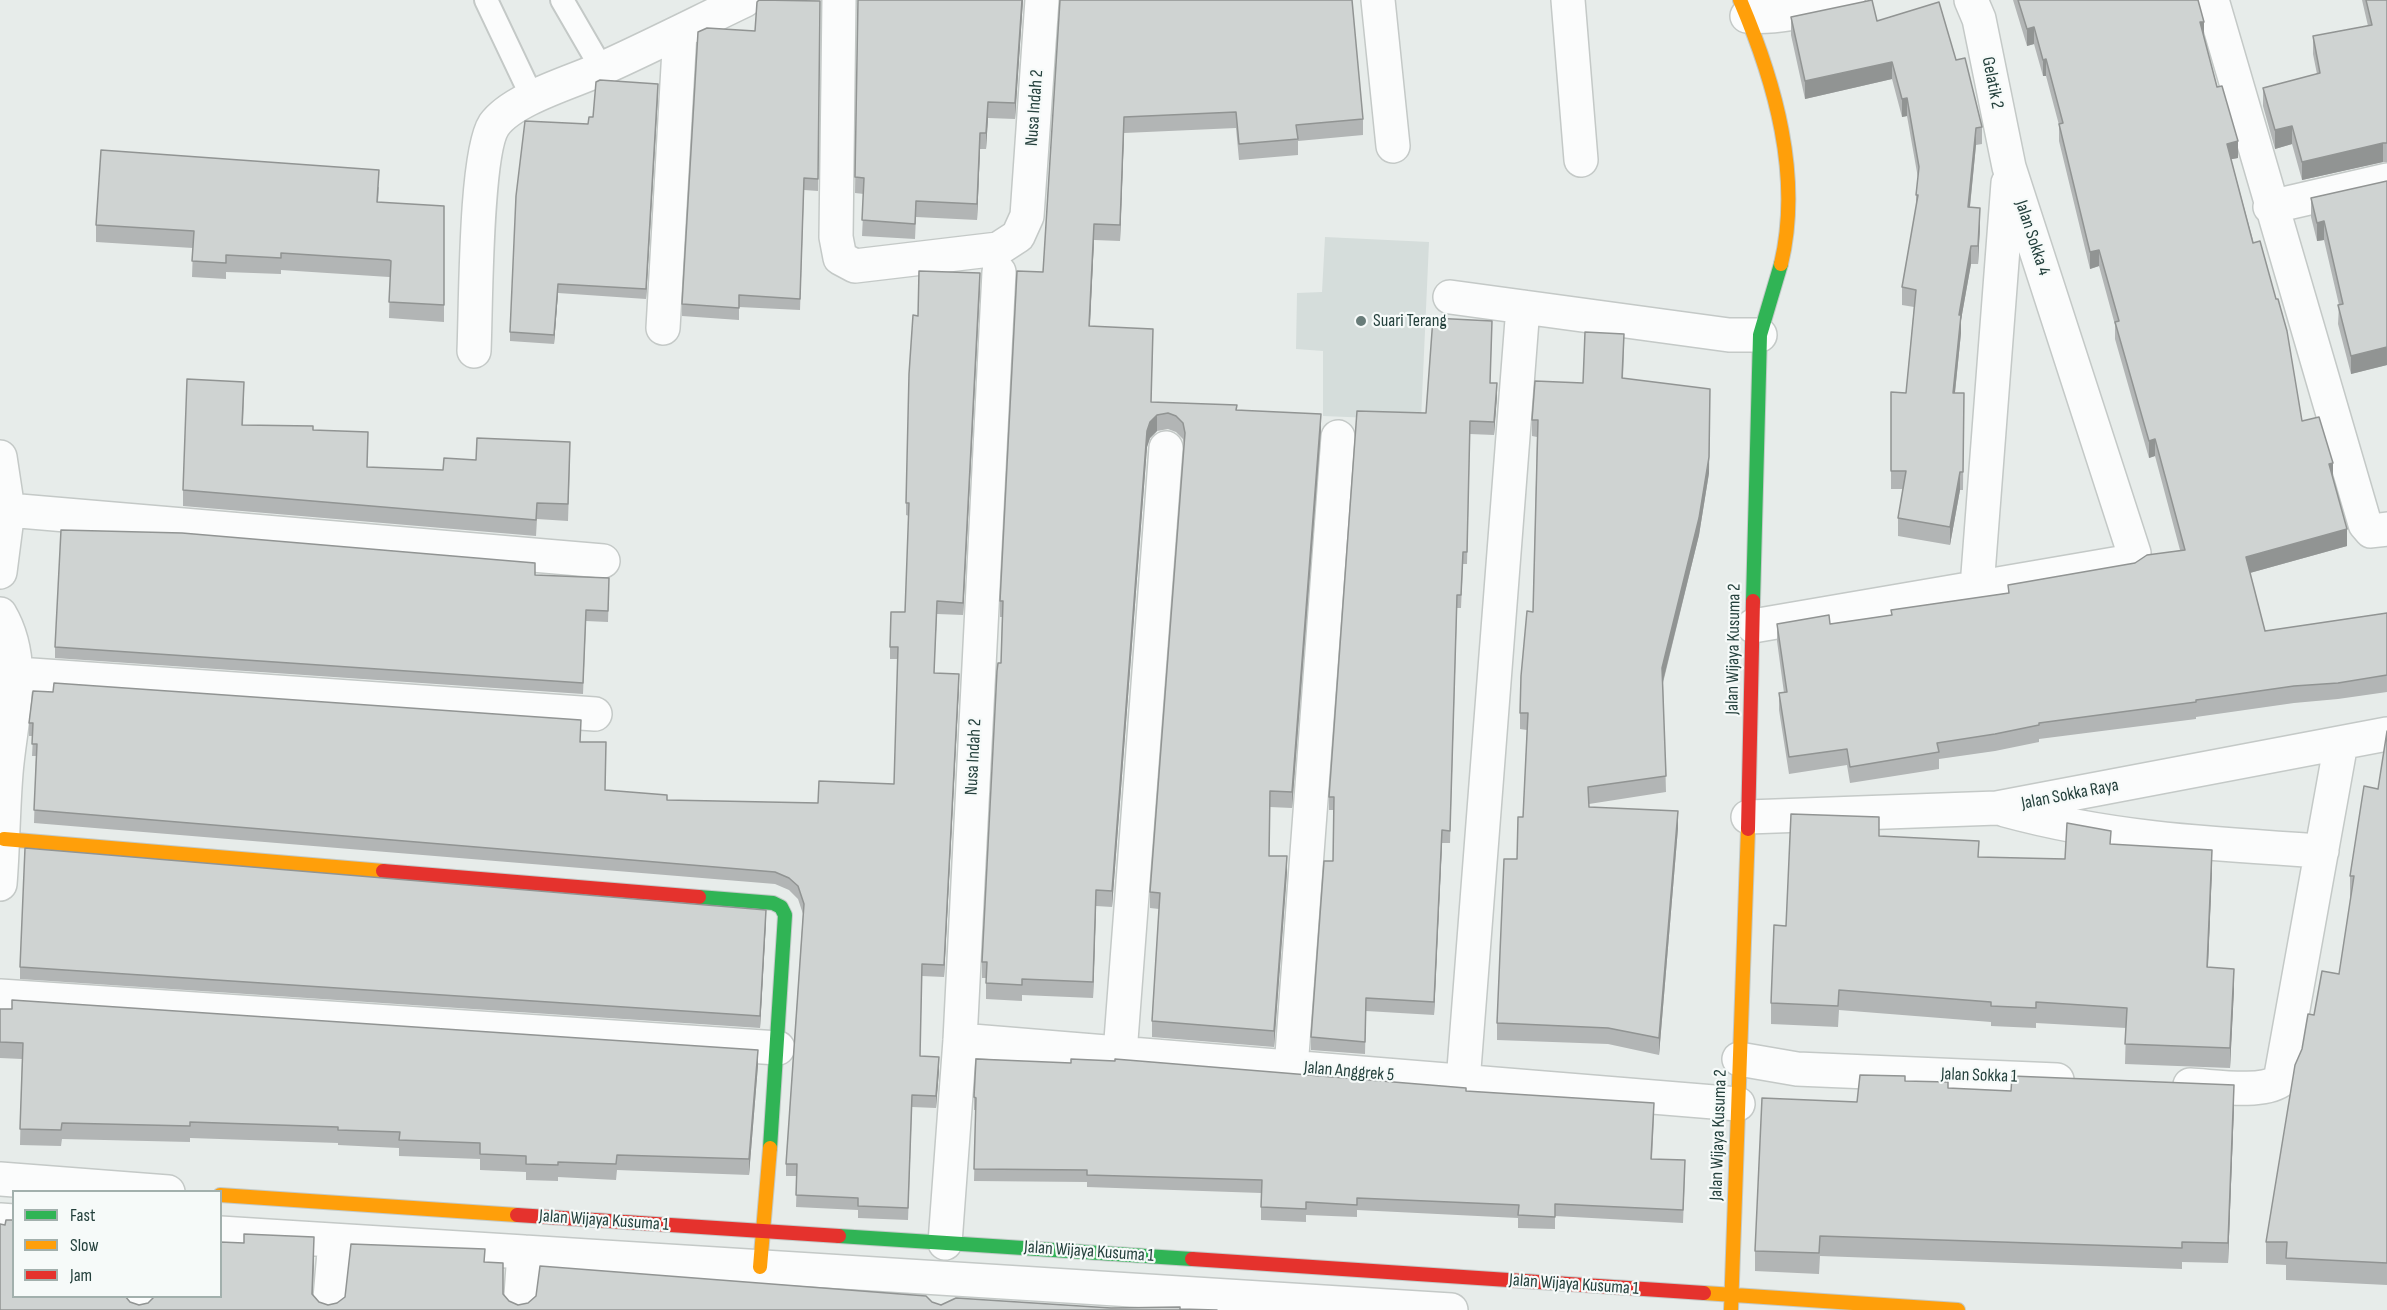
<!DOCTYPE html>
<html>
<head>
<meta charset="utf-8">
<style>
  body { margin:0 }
  #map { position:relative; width:2387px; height:1310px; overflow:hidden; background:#e7ecea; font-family:"Sofia Sans Condensed",sans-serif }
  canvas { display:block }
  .legend { position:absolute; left:12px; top:1190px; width:210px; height:108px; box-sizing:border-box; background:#f6faf9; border:2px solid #a2b0ad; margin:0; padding:8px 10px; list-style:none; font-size:18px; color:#24403c }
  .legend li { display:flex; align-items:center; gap:12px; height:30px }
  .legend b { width:30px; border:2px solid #a2b0ad }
</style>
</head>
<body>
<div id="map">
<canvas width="2387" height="1310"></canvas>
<ul class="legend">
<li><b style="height:8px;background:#30b455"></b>Fast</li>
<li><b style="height:8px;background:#ff9f0a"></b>Slow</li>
<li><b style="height:8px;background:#e5322d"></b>Jam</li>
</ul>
</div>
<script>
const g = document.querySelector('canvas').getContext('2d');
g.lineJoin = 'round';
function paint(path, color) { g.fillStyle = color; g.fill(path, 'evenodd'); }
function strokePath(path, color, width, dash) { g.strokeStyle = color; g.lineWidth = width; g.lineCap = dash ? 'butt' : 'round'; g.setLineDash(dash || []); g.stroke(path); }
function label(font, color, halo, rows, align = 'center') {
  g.font = font + ' "Sofia Sans Condensed",sans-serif'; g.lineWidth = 4.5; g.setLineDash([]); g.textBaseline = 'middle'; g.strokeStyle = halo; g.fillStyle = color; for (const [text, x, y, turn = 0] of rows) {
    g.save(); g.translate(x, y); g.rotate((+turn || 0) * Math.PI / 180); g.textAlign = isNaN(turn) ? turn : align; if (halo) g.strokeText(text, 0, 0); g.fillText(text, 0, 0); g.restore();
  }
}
paint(new Path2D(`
  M1325 237 1429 242 1421 420 1323 416V351L1296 349 1297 293 1322 292Z`), '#d5dddb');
const lane = new Path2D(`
  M486 0 533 99
  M562 0 602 69`);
const street = new Path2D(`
  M839 0 836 237 840 258 855 266 998 249 1018 236 1027 216 1042 0
  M1378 0 1393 146
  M1568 0 1581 160
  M2212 0 2365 524 2371 531 2387 529
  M1747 16C1782 19 1815 8 1848 0
  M2270 207 2387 180
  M1450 297 1729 335H1760
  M663 328 680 32
  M474 351C476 309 475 154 494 125 512 99 572 82 601 69 650 47 697 23 745 0
  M0 457 8 510 0 572
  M8 510 603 561
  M1977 587 2008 183
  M0 614C29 663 10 721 6 773 3 810 3 847 0 884
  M1753 626 2132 561 2134 553 2009 167 1979 19 1971 0
  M17 674 595 714
  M2005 810C2111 839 2213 844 2322 851
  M1748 817 1997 808 2387 734
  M0 996 778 1048
  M960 1040 1738 1104
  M1120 1053 1166 448
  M1739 1059 1797 1069 2057 1080
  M1291 1068 1338 437
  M1463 1082 1523 307
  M2190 1085C2214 1086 2260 1094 2280 1081L2341 743
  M0 1179 168 1192
  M0 1220 14 1221
  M220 1233 1451 1310
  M945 1243 960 1040 999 272
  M140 1310 141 1296
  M329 1310 335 1241
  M520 1310 524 1252`);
const fast = new Path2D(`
  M1753 601 1760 335 1781 264
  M699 897 773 903 781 907 785 915 770 1148
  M839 1236 1192 1259`);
const slow = new Path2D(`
  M1740 0C1775 82 1802 176 1781 264
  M4 839 383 871
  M220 1195 517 1215
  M760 1267 770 1148
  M1704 1293 1958 1310
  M1731 1310 1748 829`);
const jam = new Path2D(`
  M1748 829 1753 601
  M383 871 699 897
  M517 1215 839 1236
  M1192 1259 1704 1293`);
strokePath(lane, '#c4c9c7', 26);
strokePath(street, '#c4c9c7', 36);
strokePath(fast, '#c3cac8', 16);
strokePath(slow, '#c3cac8', 16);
strokePath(jam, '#c3cac8', 16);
strokePath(lane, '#fbfcfc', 22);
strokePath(street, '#fbfcfc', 33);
strokePath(fast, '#30b455', 14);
strokePath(slow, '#ff9f0a', 14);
strokePath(jam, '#e5322d', 14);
paint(new Path2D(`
  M858 0H1023L1015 119 988 118 986 149H980L977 220 916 217 915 239 862 236 864 194 855 193Z
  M1060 0 1363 119V135L1298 141V155L1239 160 1236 128 1124 133 1120 241 1094 240 1090 326 1153 345 1151 402 1237 410 1321 430 1292 808 1270 807 1269 856 1287 872 1274 1047 1152 1037V1021L1159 909 1150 908V892L1184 445 1183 439 1176 432 1168 429 1157 431 1150 438 1147 447 1112 907 1096 906 1093 998 1022 995V1001L986 999V978H982V962L1001 663 1002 617H1000V601L1043 272Z
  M2013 0H2198L2204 36 2217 87 2238 158 2231 159 2302 421 2333 479 2347 546 2250 573 2265 631 2387 613V692L2338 699 2294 703 2196 717V719L2039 739V742L1995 751 1939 759V769L1850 783 1847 765 1789 774 1779 710V693H1784L1777 641V624H1830L1891 615V610L2008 593V585L2135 563 2180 550 2155 456 2149 458 2115 339V325L2099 266 2090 269 2059 141V125L2046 76H2043L2034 44 2027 46Z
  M2362 0H2387V162H2383L2302 180 2292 144 2275 149 2263 106V88L2317 74 2313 54V36L2368 26Z
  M820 1 818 191 804 190 800 310 739 307V320L682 316V304L755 31Z
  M1791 17 1877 21 1956 60 1982 127V144L1976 145 1970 207 1980 225 1978 264H1971L1961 320V333L1955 393H1964L1963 490H1960L1950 545 1898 536V518L1903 489H1891V392L1906 393 1914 307 1902 305V287L1916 208V195L1918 178 1907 116 1902 117 1892 79 1805 99 1791 35Z
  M658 94 646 299 558 293 554 344 510 341V332L593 117Z
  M2387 181V365L2351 374 2338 324 2339 305 2324 240 2317 241 2311 217V198Z
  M379 187 378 202 444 206V322L389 318 390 277H389L281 270V274L226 272V279L192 277 193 248 96 242V225Z
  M980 285 963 615 937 614 934 673 959 686 944 977 922 976 920 1056 939 1070 936 1108 912 1107 908 1220 858 1218V1210L796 1207 797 1176H786V1164L803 914 798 899 789 890 775 884 34 823 36 756H32L33 736H29V723L581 742 606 754 605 790 667 800 818 803 894 784 898 659H890V647L905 612 909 516 906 515V503L918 316Z
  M1492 334 1490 383 1497 396 1494 435 1470 434 1467 564H1463L1461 608H1457L1450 843H1442L1434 1015 1366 1011 1365 1054 1311 1050V1037L1333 861 1334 810H1329V797L1426 413Z
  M1624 350 1623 378 1709 473 1699 535 1663 683 1666 792 1589 804V807L1678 828 1659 1055 1608 1044 1497 1040V1023L1523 817 1527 730 1520 729V713L1533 612 1537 437 1532 436V420L1583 383Z
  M244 398 243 425 313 430 367 467 443 470 476 460 570 458 568 521 537 519 536 536 183 506V490Z
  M535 575 609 589 608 622 586 621 583 694 55 658V647Z
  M2387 731V1285L2286 1280V1265L2266 1264V1242L2314 1015 2339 974 2351 898H2350V876L2378 789Z
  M1879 836 1979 857 2065 859 2111 844 2212 870 2208 967 2234 989 2230 1068 2125 1064 2126 1028 2036 1023V1028L1991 1026V1022L1839 1010 1838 1027 1771 1024V1003L1786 926Z
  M766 921 760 1028 20 979V967Z
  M0 1009 758 1065 749 1175 617 1170 616 1180 558 1177V1181L526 1180V1172L480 1170V1159L399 1156V1148L338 1145V1143L190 1138V1142L62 1139 61 1146 20 1145 22 1059 0 1058Z
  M1905 1081 1948 1088 2234 1106 2228 1263 2182 1262V1269L1820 1256 1819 1274 1755 1271V1251L1857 1102Z
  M1466 1091 1654 1116 1652 1159 1685 1173 1683 1223 1555 1216V1229L1518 1228V1218L1357 1210V1217L1306 1215V1222L1261 1220V1193L1087 1187V1182L974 1181 976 1110H974V1097Z`), '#b2b5b5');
paint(new Path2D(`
  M1022 0H1023L1015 119V103Z
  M2200 22H2204V38Z
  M2034 27V44L2027 46V29Z
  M2046 59V76H2043V60Z
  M1892 62V79L1805 99V81Z
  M658 84V94L646 299V289Z
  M1907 98V116L1902 117V99Z
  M988 102V118L986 149V133Z
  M1124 117V133L1120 241V225Z
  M2292 126V144L2275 149V130Z
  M1976 128V145L1968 225V207Z
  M980 133V149L977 220V204Z
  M2238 141V158L2227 160V144Z
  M2383 143V162L2302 180V162Z
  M1980 208V225L1978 264V246Z
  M2324 221V240L2317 241V223Z
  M1094 224V240L1089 342V326Z
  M1971 246V264L1961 320V333L1953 411V393L1959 315Z
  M2099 250V266L2090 269V252Z
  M980 273V285L963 615V603Z
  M558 284V293L554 344V335Z
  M2387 347V365L2351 374V356Z
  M1497 383V396L1494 435V422Z
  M1710 389 1709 473 1699 535 1662 685V668Z
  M1321 414V430L1292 808V792Z
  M1157 415V431L1150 438 1147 447 1112 907V891L1147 431 1150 422Z
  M2155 439V456L2149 458V441Z
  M2333 463V480L2329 464Z
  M1960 472V490L1950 545V527Z
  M2347 529V546L2246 574V557Z
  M959 674V686L944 977V965Z
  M1678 811V828L1659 1055V1038Z
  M1442 830V843L1434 1015V1002Z
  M2212 850V870L2207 988V967Z
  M1287 856V872L1274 1047V1031Z
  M1096 890V906L1093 998V982Z
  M766 910V921L760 1028V1016Z
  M2234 969V989L2230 1068V1048Z
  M758 1050V1065L749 1175V1159Z
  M939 1057V1070L936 1108V1096Z
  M2234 1085V1106L2228 1263V1243Z
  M314 1237V1261L312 1310V1294Z`), '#919493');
const building = new Path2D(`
  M759 0 820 1 818 179 804 178 800 299 739 295V308L682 304 698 32 707 28 755 31 757 2Z
  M858 0H1022L1015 103 988 102 986 133H980L977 204 916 201 915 224 862 220 864 178 855 177Z
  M1060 0H1352L1363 119 1296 125 1298 139 1239 144 1236 112 1124 117 1120 225 1094 224 1089 326 1153 329 1151 402 1237 405 1236 410 1321 414 1292 792 1270 791 1269 856H1287L1274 1031 1152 1021 1160 893 1150 892 1185 433 1183 423 1176 416 1168 413 1157 415 1150 422 1147 431 1112 891 1096 890 1093 982 1022 979V985L986 983 987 962H982L997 671 998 663H1001L1003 601H1000L1017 271 1043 272Z
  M1872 0 1877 21 1939 2 1956 60 1965 58 1982 127 1976 128 1968 207 1980 208 1978 246H1971L1959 315H1961L1953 393H1964L1963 472H1960L1950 527 1898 518 1906 471H1891V392L1906 393 1916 290 1902 287 1918 195H1916L1919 167 1907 98 1902 99 1892 62 1805 81 1791 17Z
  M2018 0H2198L2204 22H2200L2217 87 2222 86 2238 141 2227 144 2253 243 2260 241 2276 299H2278L2287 331 2302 421 2319 417 2333 463 2329 464 2347 529 2246 557 2265 631 2387 613V675L2338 683 2294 686 2196 700V702L2039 723V725L1995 734 1937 743 1939 752 1850 767 1847 749 1789 757 1779 693 1787 692 1777 624 1829 615 1830 624 1892 615 1891 610 2009 593 2008 585 2135 563 2147 555 2185 550 2155 439 2149 441 2115 322 2119 321 2099 250 2090 252 2059 124 2063 123 2046 59 2043 60 2034 27 2027 29Z
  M2366 0H2387V143H2383L2302 162 2292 126 2275 130 2263 88 2320 73 2313 36 2372 25Z
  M600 80 658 84 646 289 558 284 554 335 510 332 516 196 525 121 588 124 589 117H593L596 82Z
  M101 150 379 170 377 202 444 206V305L389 302 391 261 389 260 281 253V258L226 255V263L192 261 194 231 96 225Z
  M2387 181V347L2351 356 2338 305 2343 304 2324 221 2317 223 2311 198Z
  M919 271 980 273 963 603 937 601 934 673 959 674 944 965 922 964 920 1056 939 1057 936 1096 912 1095 908 1208 858 1206V1198L796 1195 797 1164H786L804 904 798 886 789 878 775 872 34 810 37 744H32L33 723H29L33 691 53 692 54 683 581 720 580 742H606L605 790 667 795V800L818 803 819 781 894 784 898 647H890L891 612H905L909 503H906L909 374 913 315 918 316Z
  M1433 318 1492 321 1490 383H1497L1494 422 1470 421 1467 552H1463L1461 595H1457L1450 831 1442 830 1434 1002 1366 998 1365 1042 1311 1037 1324 861H1333L1334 797H1329L1357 411 1426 413Z
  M1585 332 1624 334 1622 378 1710 389 1709 457 1699 518 1662 668 1666 776 1588 787 1589 807 1678 811 1659 1038 1608 1028 1497 1023 1504 859H1517L1518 817H1523L1528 713H1520L1521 676 1527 611 1533 612 1538 420H1532L1535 381 1583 383Z
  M187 379 244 382 242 425 313 426V430L368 432 367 467 443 470 444 458 476 460 477 438 570 442 568 504 537 503 536 520 183 490Z
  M61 530 182 533 535 563V575L609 578 608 611 586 610 583 683 55 647Z
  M2387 731V1263L2286 1258 2287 1242H2266L2295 1065 2302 1049 2308 1014 2314 1015 2322 971 2339 974 2354 876H2350L2364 786 2378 789Z
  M1791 814 1879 817V836L1979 841 1978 857 2065 859 2067 823 2111 831 2110 844 2212 850 2207 967 2234 969 2230 1048 2125 1044 2127 1008 2036 1002V1008L1991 1006V1002L1839 990 1838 1006 1771 1003 1774 925 1786 926Z
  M25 848 766 910 760 1016 20 967Z
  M12 1000 758 1050 749 1159 617 1155 616 1164 558 1162V1165L526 1164V1156L480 1154V1143L399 1140 400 1132 338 1130V1127L190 1122V1126L62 1123 61 1130 20 1129 23 1043 0 1042V1009H12Z
  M976 1059 1071 1063V1059L1115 1061V1059L1466 1088V1091L1654 1103 1651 1159 1685 1160 1683 1210 1555 1204V1217L1518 1215 1519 1205 1357 1198V1205L1306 1202V1209L1261 1207 1262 1180 1087 1175V1170L974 1169 976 1098 974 1097Z
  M1860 1075 1905 1076V1081L1948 1082V1088L2011 1091 2012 1076 2234 1085 2228 1243 2182 1242V1248L1820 1236 1819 1253 1755 1251 1762 1098 1857 1102Z
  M6 1220H14V1296H125L130 1302 139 1305 148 1303 155 1296H220V1242L244 1243V1234L314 1237 312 1294 319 1302 328 1305 337 1303 345 1297 351 1244 485 1249 484 1262 503 1263V1294L509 1301 518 1305 528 1303 536 1296 540 1266 926 1296 932 1302 941 1305 956 1298 1111 1308 1180 1307V1309L1217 1310H0V1224L5 1225Z`);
paint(building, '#cfd3d2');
strokePath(building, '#919493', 1.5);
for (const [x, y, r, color] of [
  [1361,321,6,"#687c79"]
]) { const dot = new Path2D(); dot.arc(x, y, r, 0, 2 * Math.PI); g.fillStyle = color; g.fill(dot); strokePath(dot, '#f6faf9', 2); }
label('18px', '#24403c', '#f6faf9', [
  ["Gelatik 2",1992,83,79],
  ["Nusa Indah 2",1035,108,-86],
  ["Jalan Sokka 4",2032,238,72],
  ["Jalan Wijaya Kusuma 2",1734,649,-89],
  ["Nusa Indah 2",974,757,-87],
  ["Jalan Sokka Raya",2070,795,-11],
  ["Jalan Anggrek 5",1349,1072,5],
  ["Jalan Sokka 1",1979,1076,2],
  ["Jalan Wijaya Kusuma 2",1719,1135,-88],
  ["Jalan Wijaya Kusuma 1",604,1221,4],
  ["Jalan Wijaya Kusuma 1",1089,1252,4],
  ["Jalan Wijaya Kusuma 1",1574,1285,4]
]);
label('18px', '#24403c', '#f6faf9', [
  ["Suari Terang",1373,321]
], 'left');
</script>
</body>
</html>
